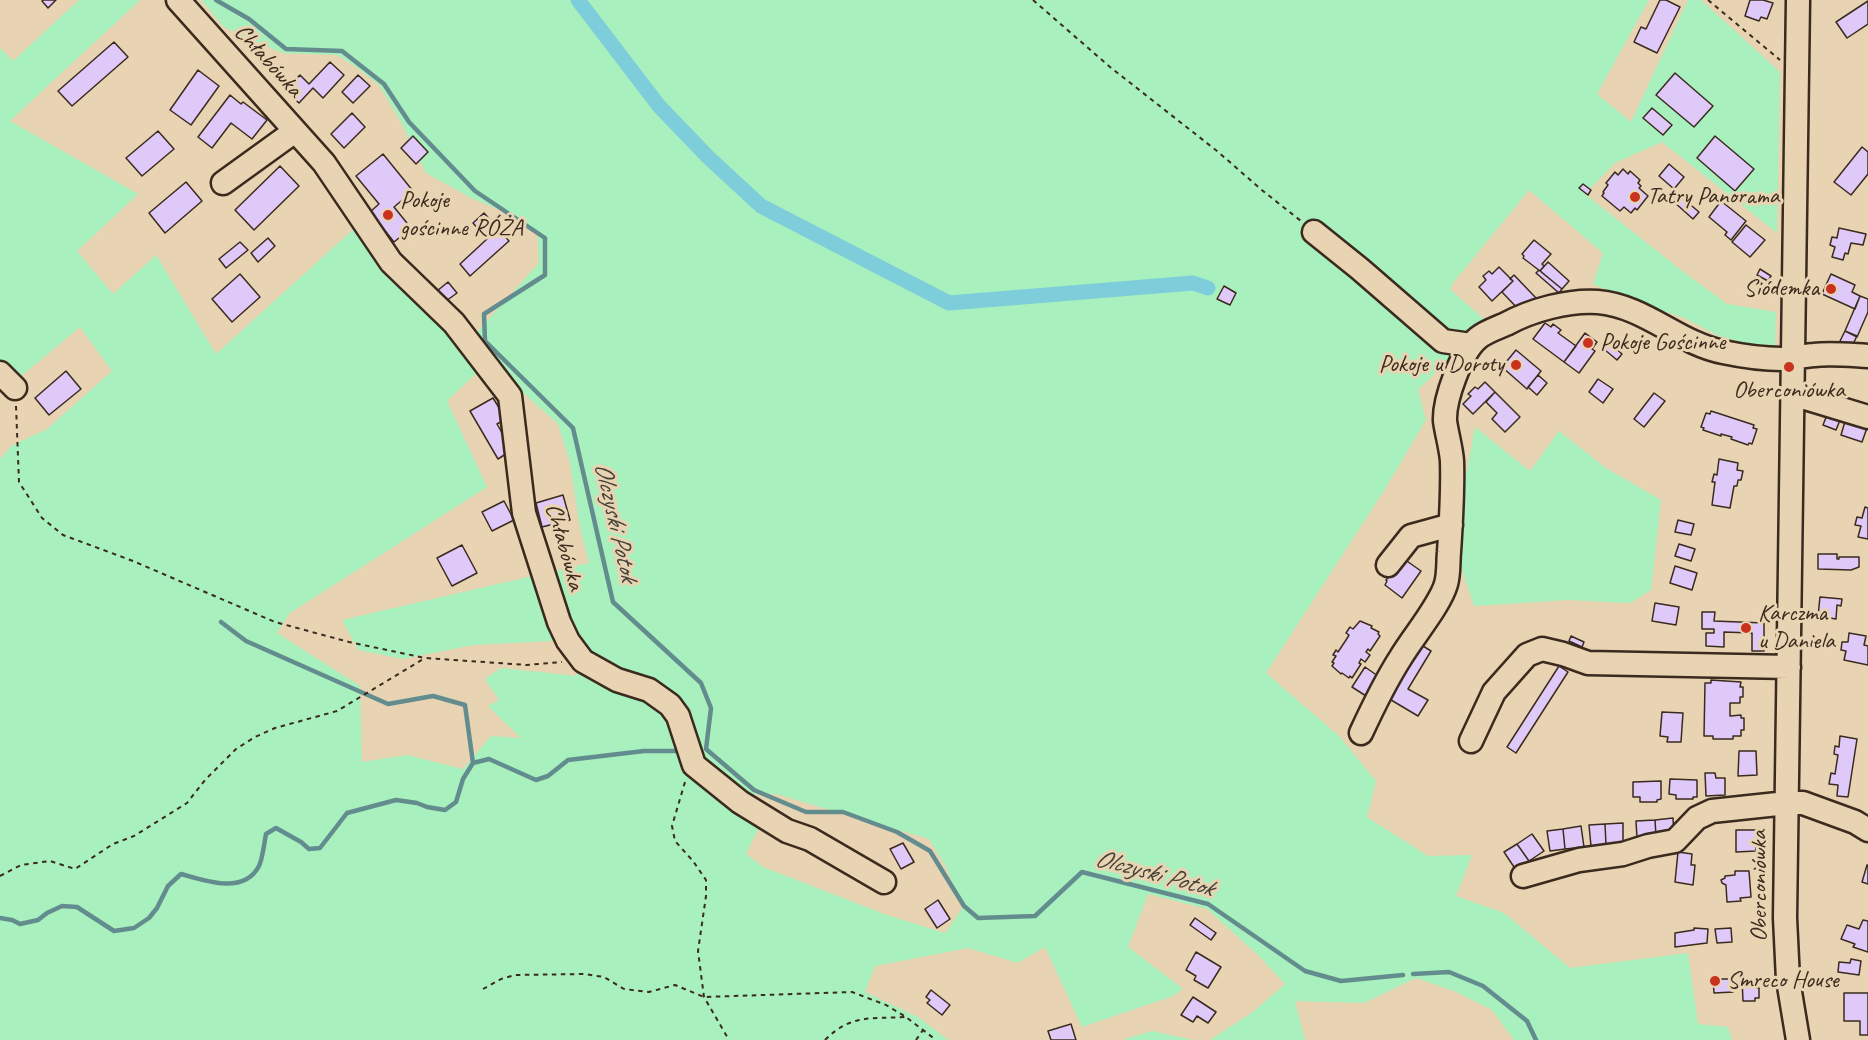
<!DOCTYPE html>
<html>
<head>
<meta charset="utf-8">
<style>
  body { margin:0 }
  canvas { display:block; background:#e8d4b2 }
</style>
</head>
<body>
<canvas width="1868" height="1040"></canvas>
<script>
const g = document.querySelector('canvas').getContext('2d');
g.lineJoin = 'round';
function paint(path, color) { g.fillStyle = color; g.fill(path, 'evenodd'); }
function strokePath(path, color, width, dash) { g.strokeStyle = color; g.lineWidth = width; g.lineCap = dash ? 'butt' : 'round'; g.setLineDash(dash || []); g.stroke(path); }
function label(font, color, halo, rows, align = 'center') {
  g.font = font + ' Caveat,sans-serif'; g.lineWidth = 6; g.setLineDash([]); g.textBaseline = 'middle'; g.strokeStyle = halo; g.fillStyle = color; for (const [text, x, y, turn = 0] of rows) {
    g.save(); g.translate(x, y); g.rotate((+turn || 0) * Math.PI / 180); g.textAlign = isNaN(turn) ? turn : align; if (halo) g.strokeText(text, 0, 0); g.fillText(text, 0, 0); g.restore();
  }
}
paint(new Path2D(`
  M79 0H140L10 121 138 194 77 251 113 294 156 255 216 354 359 224 482 368 447 401 487 487 290 613 277 633 360 686 362 762 407 755 463 769 491 736 521 738 488 706 499 700 485 679 501 668 577 676 574 640 473 645 403 659 358 650 342 620 589 563 580 528 570 463 558 424 520 390 476 340 478 331 539 263 537 231 510 214 473 199 426 173 401 122 379 85 356 67 337 55 282 53 224 27 201 0H1649L1597 94 1631 122 1688 0H1701L1780 72 1777 233 1662 142 1615 163 1585 194 1681 270 1727 304 1776 312 1775 352 1719 336 1682 317 1640 304 1593 284 1603 253 1529 190 1453 283 1450 289 1486 321 1418 390 1426 420 1385 489 1266 673 1339 736 1376 781 1367 817 1428 856 1472 855 1456 896 1504 913 1570 968 1688 953 1698 1024 1728 1027 1732 1040H1514L1492 1010 1454 991 1416 978 1364 1003 1295 1001 1305 1040H1210L1253 1012 1285 984 1258 955 1207 909 1148 894 1128 947 1183 989 1173 996 1082 1027 1045 947 1018 963 968 948 875 966 865 992 918 1017 948 1040H0V459L11 446 47 429 112 371 80 327 19 378 0 364V48L13 61ZM663 711 705 763 737 794H776L929 839 945 865 963 907 945 933 887 915 763 867 746 854 760 825 675 741Z
  M1475 427 1530 471 1559 431 1606 468 1661 500 1651 590 1630 603 1568 600 1474 606 1457 555 1464 486Z
  M1152 1031 1193 1040H1122Z`), '#a8f0bd');
strokePath(new Path2D(`
  M216 0 249 19 286 49 342 51 384 84 409 122 475 191 545 238V275L484 314 485 341 573 428 613 602 701 683 711 708 706 749 754 790 806 812H843L897 832 930 851 964 906 978 918 1035 916 1082 872 1208 904 1305 971 1341 981 1403 975
  M221 622 246 641 388 704 433 696 465 705 473 763
  M0 918 12 920 20 924 38 920 47 913 62 906 77 907 114 931 134 928 149 918 157 908 168 886 181 874C205 881 244 895 259 866 263 857 264 844 266 834L276 828 301 842 309 849 320 848 347 813 396 800 417 803 427 807 445 810 456 802 463 779 473 763 489 759 536 780 548 776 568 760 644 751H679
  M1413 974 1449 972 1483 986 1527 1021 1536 1040`), '#638c8f', 4.5);
strokePath(new Path2D(`
  M578 0 659 106 708 157 761 206 949 303 1193 283 1208 288`), '#7ecdda', 15);
const building = new Path2D(`
  M43 0H56L48 8 42 1Z
  M1660 0H1666L1680 7 1657 53 1634 42 1641 27 1646 29Z
  M1750 0H1763L1773 3 1767 19 1761 17 1759 21 1745 16Z
  M1868 1V24L1847 38 1836 22Z
  M114 42 128 57 72 106 58 91Z
  M330 62 344 75 323 98 313 88 299 103 285 90 300 75 309 84Z
  M198 70 219 86 191 125 170 110Z
  M1675 73 1713 106 1694 127 1656 95Z
  M358 75 370 86 353 103 342 92Z
  M230 95 241 104 243 102 267 120 252 139 231 123 212 148 198 137Z
  M1652 108 1672 125 1663 135 1643 118Z
  M352 113 365 127 344 148 331 134Z
  M158 131 174 149 142 176 126 158Z
  M413 136 428 152 416 164 401 148Z
  M1715 136 1754 169 1735 191 1697 158Z
  M1862 147 1868 152V174L1851 195 1834 182Z
  M383 154 413 191 394 207 411 228 394 242 370 212 379 204 356 176Z
  M1669 164 1684 177 1674 189 1659 176Z
  M280 166 299 186 254 230 235 210Z
  M1623 169 1628 174 1630 171 1640 180 1638 183 1641 186 1639 188 1648 196 1637 210 1635 208 1631 213 1624 207 1620 211 1602 196 1604 193 1603 192 1608 185 1606 183 1615 172 1618 175Z
  M186 182 202 201 165 233 149 213Z
  M1583 184 1591 190 1588 195 1579 188Z
  M1680 196 1699 212 1693 219 1674 202Z
  M1721 201 1746 221 1731 240 1725 235 1727 232 1709 217Z
  M484 213 509 241 470 276 460 264 487 239 473 223Z
  M1746 225 1765 240 1750 257 1732 242Z
  M1839 228 1866 234 1863 245 1851 243 1848 254 1845 253 1843 260 1832 257 1835 247 1830 245 1832 237 1837 238Z
  M268 238 275 246 258 262 251 253Z
  M1534 240 1551 254 1542 264 1544 266 1540 271 1523 258 1524 256 1522 254Z
  M240 242 248 250 226 268 219 259Z
  M1548 262 1569 281 1562 289 1540 271Z
  M1499 267 1513 281 1492 301 1479 287 1486 280 1483 276 1489 271 1492 274Z
  M1760 269 1771 276 1768 281 1757 275Z
  M1539 270 1562 289 1559 293 1536 273Z
  M240 274 260 297 232 322 212 299Z
  M1831 274 1855 285 1852 292 1860 296 1855 309 1822 294Z
  M1514 275 1536 298 1521 312 1502 292 1513 281 1510 279Z
  M448 282 457 293 446 301 437 291Z
  M1224 286 1236 293 1230 305 1217 299Z
  M1860 296 1868 299V312L1857 337 1845 331Z
  M1545 323 1551 327 1553 324 1561 330 1558 333 1576 346 1564 362 1533 339Z
  M1845 331 1857 336 1852 346 1840 341Z
  M1585 333 1597 342 1592 349 1595 351 1579 373 1564 362Z
  M1605 339 1622 354 1617 360 1605 350 1603 344Z
  M1516 350 1541 371 1527 389 1502 367Z
  M66 371 81 389 49 415 35 398Z
  M1538 375 1547 383 1537 395 1528 387Z
  M1598 379 1613 389 1603 403 1589 392Z
  M1485 382 1495 392 1473 414 1463 404 1471 396 1468 394 1475 387 1478 389Z
  M1838 387 1845 389 1843 399 1836 397Z
  M1824 388 1838 391 1836 400 1822 398Z
  M1495 392 1520 417 1505 432 1492 419 1497 413 1486 402Z
  M1654 393 1665 401 1644 427 1634 419Z
  M493 398 506 419 497 424 512 450 498 459 470 411Z
  M1711 411 1754 425 1753 428 1757 429 1752 444 1749 443 1748 445 1731 439 1732 437 1721 434V436L1703 430 1704 428 1701 427 1706 413 1710 414Z
  M1827 415 1840 420 1836 430 1823 425Z
  M1846 418 1868 425 1862 442 1841 435Z
  M1719 459 1738 463 1737 470 1743 471 1741 480H1738L1737 486H1734L1730 508 1712 505 1715 482H1712L1714 474 1717 475Z
  M563 495 570 520 542 527 536 503Z
  M504 501 514 520 492 531 482 512Z
  M1865 507 1868 508V539L1858 537 1861 526 1855 525 1857 517 1862 518Z
  M1678 520 1694 524 1691 535 1675 532Z
  M1679 544 1695 549 1691 561 1675 556Z
  M462 545 477 573 452 586 437 558Z
  M1818 554H1837V559H1839V557H1859V567L1851 570 1818 569Z
  M1404 559 1421 571 1402 598 1385 585 1387 581 1386 580Z
  M1675 566 1697 573 1692 590 1670 583Z
  M1820 597 1842 599 1841 606 1837 605 1836 619 1818 616Z
  M1655 603 1679 607 1676 625 1652 621Z
  M1702 612H1715L1714 621 1764 623V651H1752V633L1724 632V647L1706 646V633H1714V629H1702Z
  M1360 621 1372 626 1371 628 1379 632 1378 634 1380 636 1370 651 1368 649 1366 652 1370 655 1365 662 1361 659 1359 663 1361 664 1352 678 1350 676 1349 678 1342 673 1341 674 1332 666 1334 663 1332 662 1336 656 1333 655 1336 650 1338 652 1346 640 1349 635 1346 633 1350 627 1353 629Z
  M1849 633 1866 636 1864 645 1868 646V665L1844 660 1846 651 1841 650 1842 642H1848Z
  M1571 636 1584 642 1582 647 1569 641Z
  M1415 641 1431 651 1408 689 1428 700 1418 716 1381 694Z
  M1559 666 1568 672 1516 753 1507 747Z
  M1365 667 1378 676 1366 696 1352 687Z
  M1711 680 1741 682 1740 687H1743V697H1740V703H1730V716L1741 715V718H1744V730H1741V736H1733V739H1713V736H1704L1705 683H1711Z
  M1662 712 1683 713 1681 742H1667L1668 737 1660 736Z
  M1840 736 1857 739 1848 797 1837 796 1838 785 1829 784 1831 773 1835 774 1838 755 1834 754 1835 746 1839 747Z
  M1739 751H1756L1757 775 1738 776Z
  M1705 773H1715L1716 778H1725V795L1706 796Z
  M1670 779 1697 780V797H1693V799H1676V795L1669 794Z
  M1661 781V799L1657 800V802H1640V797H1633V782Z
  M1673 818 1674 835 1656 836 1655 820Z
  M1655 820 1656 836 1637 838 1636 821Z
  M1623 823V844L1606 845 1605 824Z
  M1605 824 1606 845 1591 846 1589 825Z
  M1581 826 1584 847 1565 849 1563 829Z
  M1563 829 1565 849 1550 851 1547 831Z
  M1736 830H1756V851L1736 852Z
  M1532 834 1544 851 1529 861 1517 844Z
  M903 843 914 862 901 869 890 849Z
  M1517 844 1529 861 1516 870 1504 852Z
  M1678 852 1692 854 1691 865H1695L1693 885 1675 882Z
  M1867 865H1868V884L1862 882Z
  M1735 871H1749L1751 897 1740 898 1741 901 1727 902 1726 885 1722 883 1721 880 1725 878V876L1735 875Z
  M938 900 950 919 937 928 925 909Z
  M1195 918 1216 933 1211 940 1190 925Z
  M1863 920 1868 921V952L1853 947 1855 944 1841 939 1847 925 1859 929Z
  M1694 928 1708 929 1707 943 1675 947V933L1694 930Z
  M1731 928 1732 942 1717 943 1715 929Z
  M1196 952 1221 967 1208 988 1194 980 1196 976 1186 970Z
  M1851 959 1861 961 1859 975 1838 972 1839 962 1850 963Z
  M1713 979H1732L1733 992 1714 993Z
  M1742 979H1755V988H1759V998H1755V1001H1743Z
  M931 990 950 1005 942 1015 927 1003 930 1000 926 997Z
  M1844 993H1868V1035H1860V1021H1844Z
  M1193 997 1216 1012 1208 1023 1197 1016 1193 1022 1181 1015Z
  M1071 1024 1076 1040H1051L1048 1031Z`);
paint(building, '#dfc9f9');
strokePath(building, '#3b2a1e', 1.5);
const minor = new Path2D(`
  M178 0 324 163 391 262 454 323 510 396 524 513 559 622 568 641 583 661 617 680 649 690 670 705 678 716 694 765 740 802 787 831 810 839 884 882
  M1798 0 1785 918 1788 980 1798 1040
  M223 183 295 131
  M1314 232 1360 269 1443 341 1471 345
  M0 373 15 388
  M1793 397H1802L1868 417
  M1388 565 1411 536 1451 525
  M1361 733C1373 707 1385 682 1401 657 1413 637 1440 605 1446 584 1449 574 1448 562 1449 552 1451 522 1453 491 1452 461 1451 448 1447 435 1445 421 1444 400 1461 352 1478 338 1485 332 1497 328 1506 324 1532 310 1568 300 1598 302 1645 306 1678 343 1723 352 1742 356 1763 359 1782 359 1793 358 1803 356 1814 355 1831 353 1850 355 1868 356
  M1471 741 1494 692 1527 655 1542 649 1563 654 1588 663 1789 667
  M1523 876 1579 860 1623 854 1648 846 1675 841 1697 818 1712 811 1787 803H1803L1855 822 1868 830`);
strokePath(minor, '#3b2a1e', 27);
strokePath(new Path2D(`
  M1033 0 1110 67 1217 151 1263 191 1301 221
  M1708 0 1780 60
  M16 406 19 482 42 518 63 535 133 561 275 622 349 642 425 658 527 665 562 662
  M685 782 672 826 675 841 693 861 706 880V896L698 951 704 997 729 1040
  M0 876 21 865 50 861 75 869 113 844 134 836 187 803 205 780 236 749 255 737 275 728 337 711 425 658
  M483 989 501 979 515 975 584 974 604 977 624 989 649 992 675 985 704 997 852 992 886 1005 906 1017 936 1040
  M825 1040C851 1014 871 1019 906 1017
  M916 1040 923 1030`), '#3b2a1e', 2, [4.5, 4.5]);
strokePath(minor, '#e8d4b2', 22);
for (const [x, y, r, color] of [
  [1635,197,6,"#c8321e"],
  [388,215,6,"#c8321e"],
  [1831,289,6,"#c8321e"],
  [1588,343,6,"#c8321e"],
  [1516,365,6,"#c8321e"],
  [1789,367,6,"#c8321e"],
  [1746,628,6,"#c8321e"],
  [1715,981,6,"#c8321e"]
]) { const dot = new Path2D(); dot.arc(x, y, r, 0, 2 * Math.PI); g.fillStyle = color; g.fill(dot); strokePath(dot, '#e8d4b2', 2); }
label('24px', '#3b2a1e', '#e8d4b2', [
  ["Chłabówka",268,61,48],
  ["Chłabówka",564,547,74],
  ["Oberconiówka",1760,886,-90]
]);
label('24px', '#3b2a1e', '#e8d4b2', [
  ["Tatry Panorama",1647,197],
  ["Pokoje",400,201],
  ["gościnne RÓŻA",400,229],
  ["Siódemka",1819,289,"right"],
  ["Pokoje Gościnne",1600,343],
  ["Pokoje u Doroty",1504,365,"right"],
  ["Oberconiówka",1789,391,"center"],
  ["Karczma",1758,614],
  ["u Daniela",1758,642],
  ["Smreco House",1727,981]
], 'left');
label('italic 26px', '#45423a', '#e8d4b2', [
  ["Olczyski Potok",615,522,77],
  ["Olczyski Potok",1154,874,15]
]);
</script>
</body>
</html>
